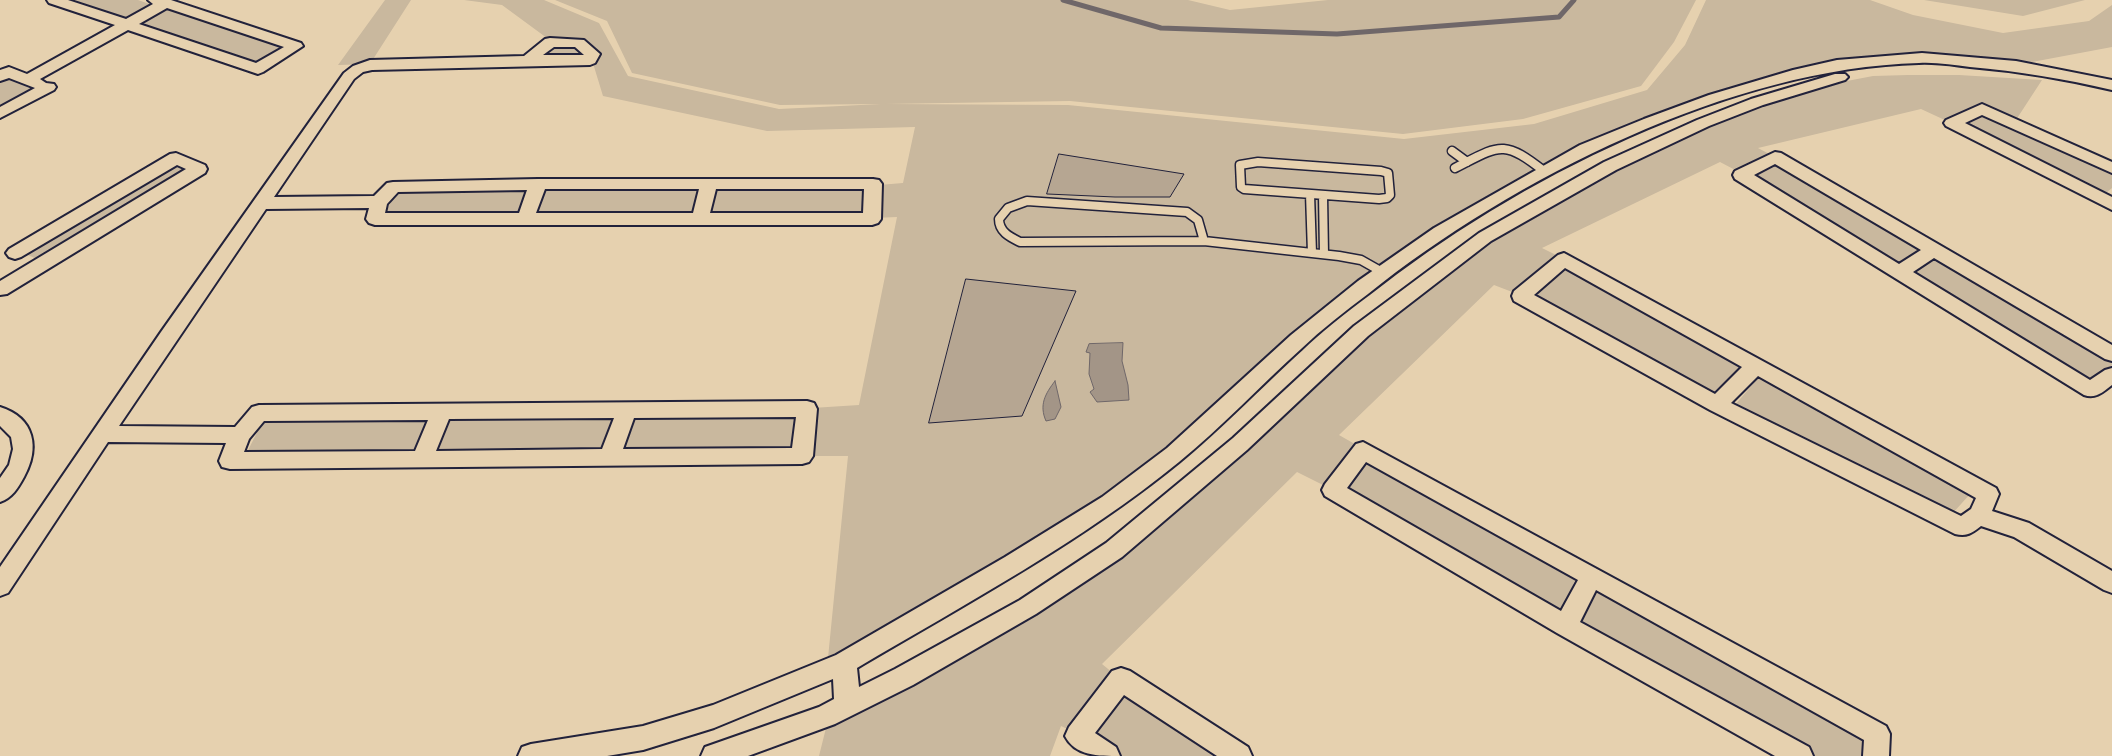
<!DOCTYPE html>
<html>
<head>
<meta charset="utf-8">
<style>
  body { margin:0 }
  canvas { display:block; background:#e6d1af }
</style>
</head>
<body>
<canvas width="2112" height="756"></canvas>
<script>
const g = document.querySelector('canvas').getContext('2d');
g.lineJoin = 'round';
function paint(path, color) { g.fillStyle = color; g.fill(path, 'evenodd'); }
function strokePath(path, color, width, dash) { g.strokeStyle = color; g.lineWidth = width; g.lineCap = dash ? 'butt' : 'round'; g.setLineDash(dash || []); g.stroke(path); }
paint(new Path2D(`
  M69 0H138L155 6 129 20Z
  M385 0H411L370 64 338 65Z
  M464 0H544L599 23 628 76 779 109 881 104 780 105 632 73 607 21 555 0H1188L1230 10 1328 0H1696L1674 42 1641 86 1523 119 1403 134 1070 101 885 104 1068 105 1404 139 1534 124 1647 90 1685 45 1706 0H1870L1913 15 2003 33 2089 21 2112 5V47L2016 65 1971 59 1835 63 1649 122 1439 231 1110 502 827 668 848 456H805L812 408 859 405 897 217 874 218 879 185 903 183 915 127 767 131 603 96 592 60 581 42 551 41 502 5Z
  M1924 0H2085L2023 16Z
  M163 8 285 48 258 65 135 23Z
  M551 44H576L587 59 533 58Z
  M1908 75H1959L2042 80 2014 123 1981 107 1949 122 1921 109 1758 148 1773 156 1739 172 1720 162 1542 248 1562 258 1520 295 1494 285 1339 435 1360 447 1329 488 1297 472 1102 664 1119 678 1076 733 1061 726 1050 756H819L828 720 1029 611 1364 333 1489 239 1615 170 1706 126 1761 105 1826 85 1873 76Z
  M5 77 36 90 0 109V80Z
  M1985 112 2112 170V188L2101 197 1959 124Z
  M1776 160 1926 249 1898 267 1749 175Z
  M175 162 192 170 42 261 23 253Z
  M531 188 522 215H384L397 191Z
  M544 188H702L696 215 536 214Z
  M869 188 867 216 707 215 714 189Z
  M1937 256 2112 358V365L2088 385 1911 273Z
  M1568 267 1745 364 1711 394 1535 296Z
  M1760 376 1971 493 1952 514 1734 406Z
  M619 414 606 454 434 452 448 416Z
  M801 414 796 452 619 453 633 415Z
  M434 415 419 455 245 456 264 419Z
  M1366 458 1577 575 1561 614 1346 489Z
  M1598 588 1864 735 1861 756H1814L1580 624Z
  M1122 691 1226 756H1121L1088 734Z`), '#c9b89e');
const water = new Path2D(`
  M1123 343 1122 361 1128 385 1129 400 1097 402 1090 392 1094 389 1089 374 1090 353 1086 352 1089 344Z
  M1055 381 1061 407 1055 419 1046 421C1039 405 1045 394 1055 381Z`);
paint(water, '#a39587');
strokePath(water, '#6f6769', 1);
strokePath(new Path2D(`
  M1063 0 1161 28 1337 34 1559 17 1574 0`), '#6f6769', 5);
const building = new Path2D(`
  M1059 154 1184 174 1170 197H1115L1047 194Z
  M966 279 1076 291 1022 416 929 423Z`);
paint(building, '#b6a692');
strokePath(building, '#22223b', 1);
const lane = new Path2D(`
  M1452 151 1467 162
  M1258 162 1381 171 1388 173 1390 195 1387 198 1379 199 1244 189 1241 187 1240 165Z
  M1455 168C1500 145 1503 139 1545 172
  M1310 194 1312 253
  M1323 195 1324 254
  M1027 201 1187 212 1198 220 1204 241 1020 242C1010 237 999 232 999 219L1008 208Z
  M1204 241 1339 256 1361 260 1384 273`);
const street = new Path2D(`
  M47 0H68L126 19 153 4 148 0H171L301 43 303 46 263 72 258 74 128 30 40 79 46 83 54 84 56 87 54 90 0 118V107L35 88 9 78 0 81V70L9 67 27 74 115 25 49 3ZM167 8 284 47 256 63 139 24Z
  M550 38 584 40 600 54 595 63 590 65 372 70 363 72 354 79 274 197 374 196 387 183 393 182 538 179H873L879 180 882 184 881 219 878 223 872 225H375L369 223 366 219 369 208 266 209 119 426 235 427 252 407 259 405 807 401 814 403 817 409 813 456 809 462 802 464 230 469 222 467 219 461 226 443 108 442 8 593 0 596V567L161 332 344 73 353 66 370 60 524 56 545 39ZM554 47H575L584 55H543ZM545 189H699L693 213H536ZM716 189H864L863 213H710ZM527 190 519 213H385L387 204 398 192ZM796 417 792 448 623 449 634 418ZM614 418 602 449 436 451 449 419ZM428 420 415 451 244 452 249 439 264 421Z
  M1922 53 2016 61 2112 80V90C2065 79 2018 71 1970 67 1953 65 1936 62 1919 63 1732 68 1513 178 1368 294 1345 311 1322 329 1301 349 1260 386 1222 427 1179 462 1081 542 967 603 857 668L859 687 895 669 1020 600 1106 543 1233 438 1354 326 1479 233 1604 162 1697 120 1751 99 1835 74H1845L1848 77 1845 80 1763 105 1709 126 1616 170 1491 241 1368 336 1247 450 1122 557 1036 614 913 685 835 724 748 756H701L705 747 819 707 834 699 833 679 714 728 643 750 607 756H518L522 747 531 744 643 726 713 705 836 655 1005 557 1102 497 1167 448 1291 335 1358 281 1434 228 1580 145 1644 119 1709 95 1793 70 1837 60Z
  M1982 104 2112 162V173L1982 115 1965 123 2112 197V210L1946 126 1944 123 1946 120Z
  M1775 152 1781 153 2112 345V361L2105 359 1934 258 1913 272 2090 380 2105 370 2112 368V385C2103 392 2096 399 2084 395L1735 179 1733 175 1735 171ZM1775 164 1921 250 1899 264 1754 175Z
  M176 153 205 165 207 169 205 173 7 294 0 295V281L186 169 177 165 21 257 15 259 9 257 6 253 9 249 170 154Z
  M1564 253 1996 488 1999 494 1992 511 2029 523 2112 571V593L2104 590 2014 537 1981 526C1972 533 1967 537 1955 534L1710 410 1514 301 1512 296 1514 291 1558 255ZM1565 268 1742 367 1715 394 1534 295ZM1758 376 1976 498 1971 509 1961 516 1731 403Z
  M0 407C35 418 40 448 24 477 18 488 12 498 0 502V478L9 465 13 449 11 437 0 426Z
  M1363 442 1886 726 1890 734 1889 756H1863L1864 740 1596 590 1580 622 1809 747 1813 756H1775L1557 633 1325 496 1322 490 1325 484 1356 444ZM1366 462 1578 580 1561 611 1347 488Z
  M1121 668 1130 671 1248 747 1252 756H1217L1124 695 1095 733 1116 747 1120 756C1098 756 1075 756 1065 736L1069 727 1112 671Z`);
strokePath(lane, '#22223b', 11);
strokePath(street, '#22223b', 4);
strokePath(lane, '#e6d1af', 8);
paint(street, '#e6d1af');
</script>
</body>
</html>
